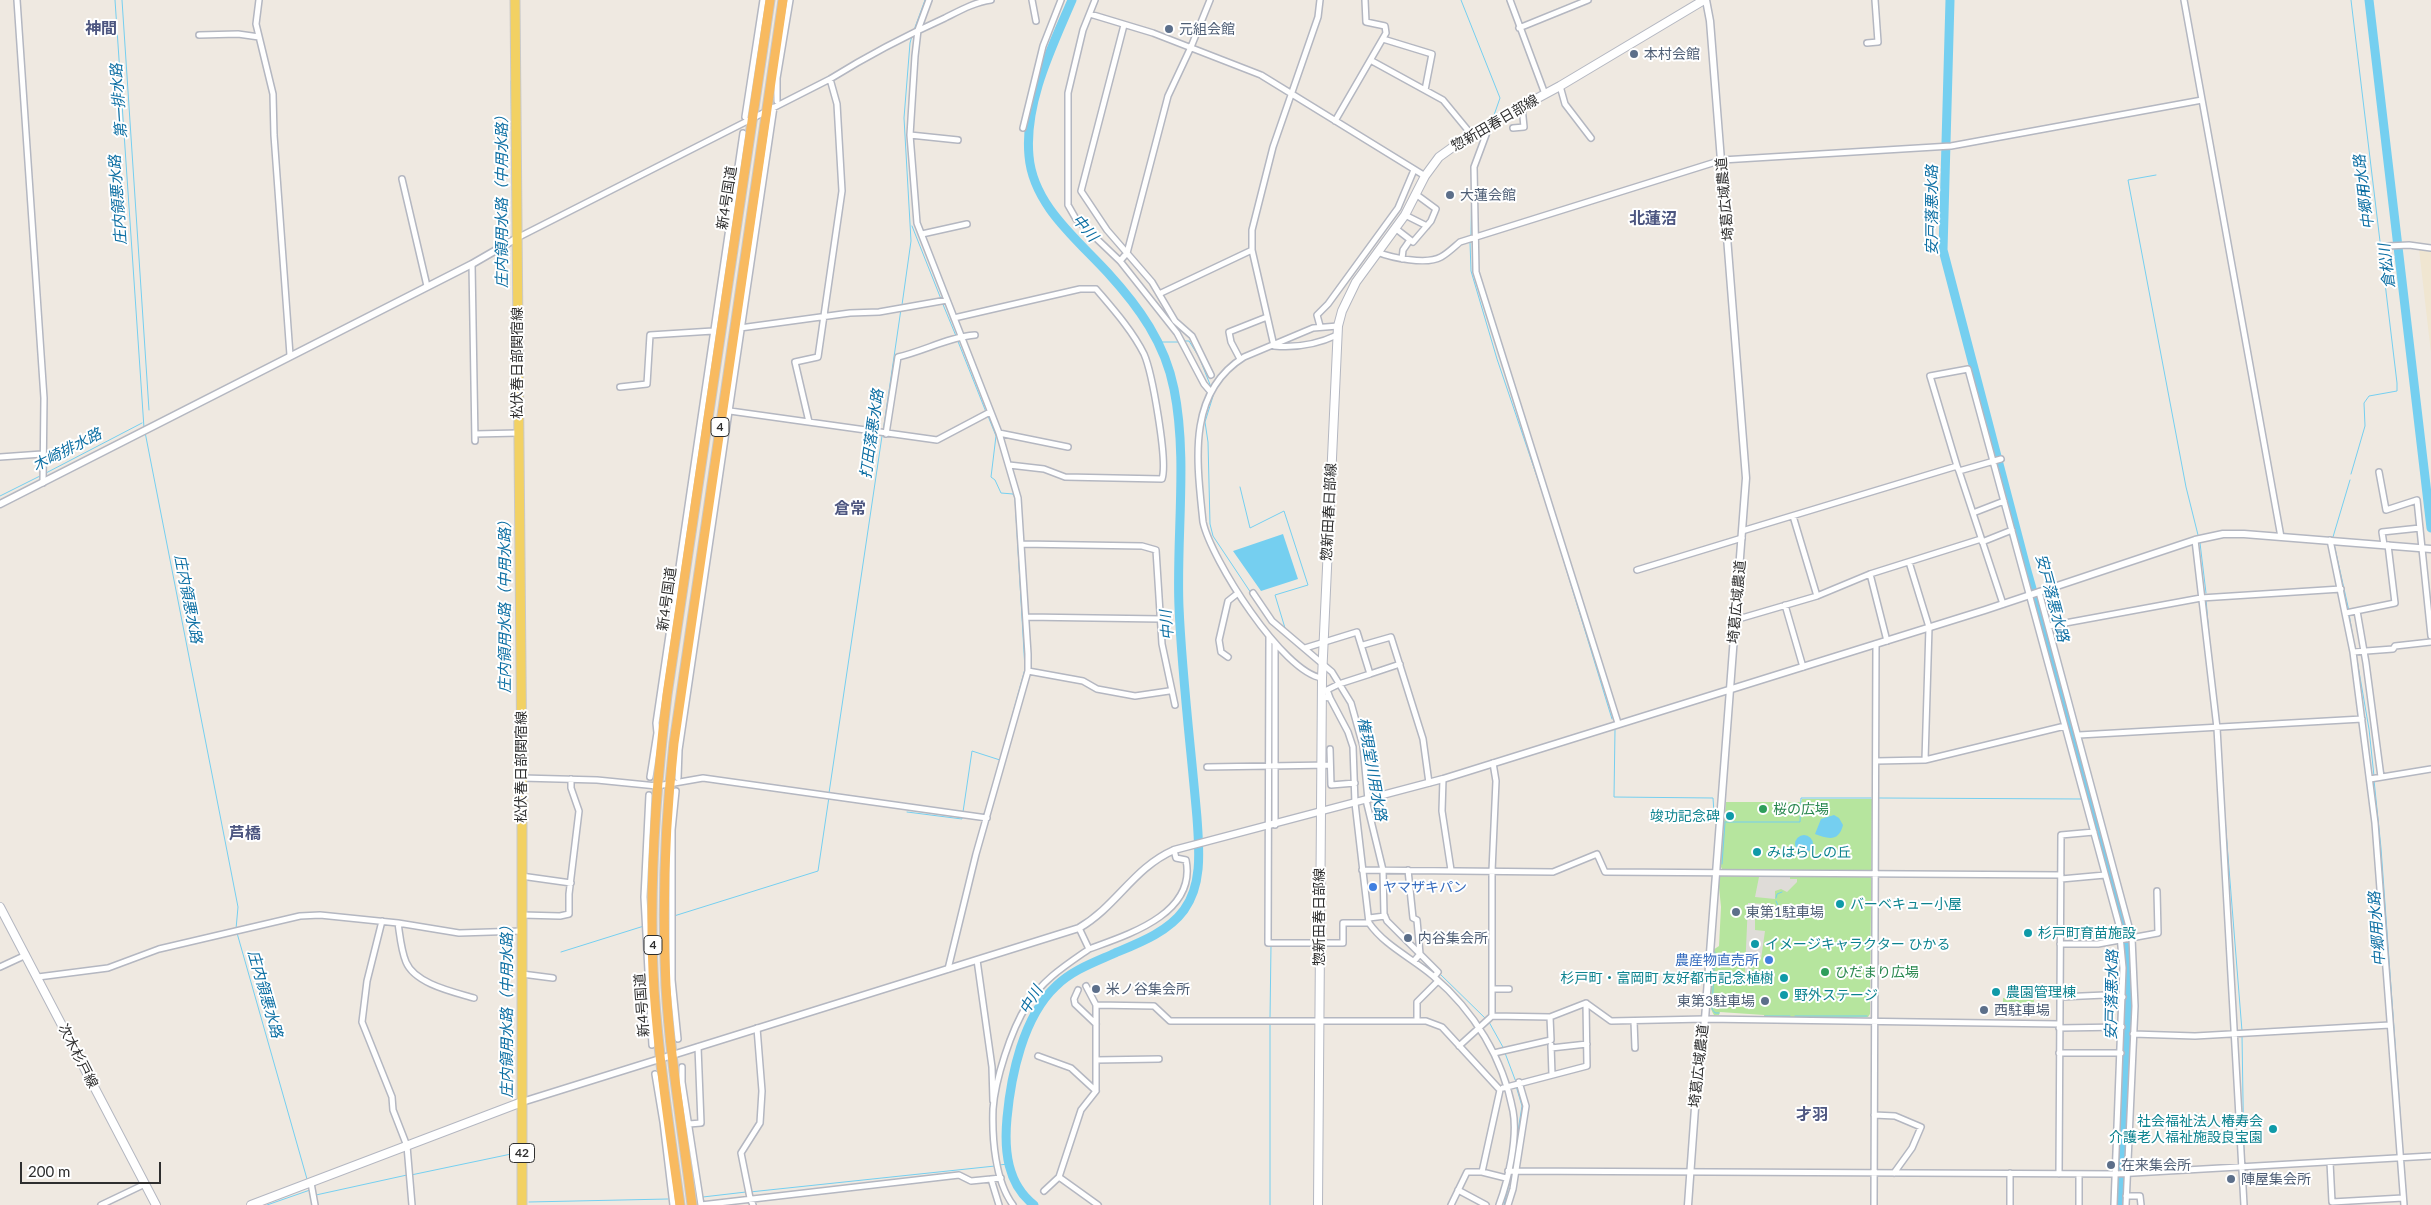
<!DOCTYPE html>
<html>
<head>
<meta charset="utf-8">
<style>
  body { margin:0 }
  #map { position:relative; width:2431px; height:1205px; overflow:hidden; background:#efe9e1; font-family:Lato,sans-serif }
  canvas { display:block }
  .scale { position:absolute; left:20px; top:1162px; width:141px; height:22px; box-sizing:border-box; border:2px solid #2e2e2e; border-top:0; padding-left:6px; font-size:15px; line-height:18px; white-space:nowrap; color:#2e2e2e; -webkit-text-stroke:4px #fff; paint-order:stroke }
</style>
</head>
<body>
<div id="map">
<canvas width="2431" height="1205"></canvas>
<div class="scale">200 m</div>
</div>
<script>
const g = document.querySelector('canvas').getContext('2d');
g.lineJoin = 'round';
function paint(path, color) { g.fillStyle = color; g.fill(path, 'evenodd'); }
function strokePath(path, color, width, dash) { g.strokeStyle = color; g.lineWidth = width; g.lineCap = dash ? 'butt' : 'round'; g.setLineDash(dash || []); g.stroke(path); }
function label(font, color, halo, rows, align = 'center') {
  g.font = font + ' Lato,"Noto Sans JP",sans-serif'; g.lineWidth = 4; g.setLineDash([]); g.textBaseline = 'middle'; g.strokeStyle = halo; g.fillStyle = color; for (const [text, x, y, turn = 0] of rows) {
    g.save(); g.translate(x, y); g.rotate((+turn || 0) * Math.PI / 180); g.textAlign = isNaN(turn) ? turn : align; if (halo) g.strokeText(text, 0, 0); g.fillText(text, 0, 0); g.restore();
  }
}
paint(new Path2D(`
  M2419 249 2431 251V353Z`), '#f0e6d1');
paint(new Path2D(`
  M1802 799H1872L1870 1014 1868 1017H1764V1015L1720 1012 1719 1015H1714C1705 1002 1711 967 1713 950L1719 946 1721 907 1718 877 1722 868 1720 867 1726 802H1801Z
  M2011 987H2034V1016H2003V998H2011Z`), '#b6e59e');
paint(new Path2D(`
  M1759 877H1790V879H1797V882L1787 892 1781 889 1775 891V899L1755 897Z
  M1748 903 1765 904V911L1755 910V930L1765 931 1761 959H1750L1749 979 1757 980V983H1753V985L1748 984 1745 971Z`), '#dfdcd8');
paint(new Path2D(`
  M1283 534 1298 579 1261 591 1233 551Z
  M1834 815 1839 818 1843 825C1839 842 1828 839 1815 834L1821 819Z
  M1795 844a9 9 0 1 1 18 0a9 9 0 1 1-18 0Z`), '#75cff0');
strokePath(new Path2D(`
  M115 0 144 428
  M122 0 149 410
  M1461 0 1500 98 1493 118
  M2351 0 2397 383V391L2369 396 2364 403 2365 426 2351 474
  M914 30 925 0
  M511 81 513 237
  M1473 163 1482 139
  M2156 175 2128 180 2186 487 2198 535
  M912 226 941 299
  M1471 236 1472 172
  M1470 242 1471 271 1497 359 1551 518
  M513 243V257
  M942 302 956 336
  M902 305 911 241 904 118 910 43 912 36
  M957 339 986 412
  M1185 341H1189L1199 357 1211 387
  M1158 342H1178
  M1214 393 1205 422 1208 442 1210 524 1213 536 1251 593
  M145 432 238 907 236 929
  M883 432 901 309
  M46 473 142 423
  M1240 487 1250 528 1284 511 1308 585 1275 595 1285 628
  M0 496 40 476
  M1554 529 1612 719
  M2333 537 2350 480
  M2200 543 2206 593
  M2334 544 2349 611
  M2206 599 2210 647
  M2349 614 2355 649
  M2356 654 2369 729 2374 776
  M1615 730 1614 797 1713 798 1714 813
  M517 736 518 929
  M2374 780 2381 848 2403 1154
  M2222 781 2242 1031
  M829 793 882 436
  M1879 798 2083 799
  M907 812 962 819V816
  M963 812 972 751 1000 760 1025 669 1015 498 1013 494 1001 493 995 480 991 477 996 436 988 416
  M1724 822H1800L1801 798H1871
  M1722 864 1725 823
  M1776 898 1777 894 1782 892
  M1776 901 1781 912 1776 915
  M674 916 818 871 829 797
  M1386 924 1401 938
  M237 933 307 1179
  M1271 942V853
  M561 952 644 926
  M1715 952 1712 1009 1715 1013H1719
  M1439 973 1486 1019
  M1765 1016H1790
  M1795 1016H1867
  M1270 1019 1271 946
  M1489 1022 1504 1049
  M2242 1035 2244 1163
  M1505 1053 1516 1082
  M518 1074V1036
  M2403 1158 2407 1205
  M999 1165 1008 1164
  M1512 1168 1522 1106 1516 1086
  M411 1175 516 1153
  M750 1192 995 1166
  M2241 1193V1205
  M316 1195 407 1175
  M703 1197 746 1192
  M529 1202 668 1199
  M267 1205 310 1190 309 1188
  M1270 1205V1023
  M1504 1205 1512 1172`), '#75cff0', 1);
strokePath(new Path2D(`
  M1950 0 1943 250 2027 571 2111 868 2129 950 2125 1100 2118 1205
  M2369 0 2431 528
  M1034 1205C1007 1184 1004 1150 1007 1118 1011 1075 1023 1017 1056 986 1072 970 1095 962 1115 953 1139 943 1168 932 1184 910 1203 884 1199 848 1197 818 1191 748 1182 677 1179 607 1176 537 1188 458 1174 389 1165 343 1139 307 1108 273 1077 239 1033 205 1029 156 1024 103 1052 47 1072 0`), '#75cff0', 9);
const minor = new Path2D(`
  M17 0 44 398 43 483
  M259 0 256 24 273 94 274 135 290 355
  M929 0 918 30 915 56 910 135 917 223 999 433 1018 498 1028 654V671L976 854 948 969
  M1032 0 1036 21
  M1095 0 1083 30 1068 93V205L1076 219 1120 261 1177 333 1204 384 1210 391
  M1320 0 1318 17 1273 147 1252 230V250L1274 346C1297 348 1316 345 1337 335
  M1510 0 1545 94
  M2184 0 2281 537
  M1090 14 1153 33 1261 75 1425 176
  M1124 25 1081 191 1107 230 1152 282 1175 321 1192 336 1211 375
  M1519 28 1588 0
  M199 35 238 34 259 37
  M1383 39 1432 54 1425 90
  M1867 43 1878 42 1875 0
  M1372 61 1443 100 1471 134
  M1560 86 1565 104 1591 138
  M777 101V78L790 0
  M745 117 763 0
  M1335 121 1386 33 1385 26 1366 22 1365 0
  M1490 124 1474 167 1476 272 1618 723
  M1023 128 1043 46 1061 0
  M1513 128 1524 127 1522 107
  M910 135 958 140
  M402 179 427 286
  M1405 215 1427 226
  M1395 228 1413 242 1431 221 1436 209 1417 195
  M922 234 967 224
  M517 238 830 79C867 56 905 36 945 18 959 11 975 2 991 0
  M2388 246 2409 245 2431 248
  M1377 252C1392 258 1427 265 1441 257 1448 253 1454 247 1460 242L1722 160 1951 146 2202 100
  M1402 259 1403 250 1410 240
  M1120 261 1127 253 1168 96 1191 47 1210 0
  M472 264 475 441
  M1159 294 1252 250
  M954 318 1080 289H1096C1113 309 1132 330 1144 354 1152 372 1168 461 1162 479L1065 477 1044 469 1009 465
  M1320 326 1317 315 1328 304 1398 208 1414 170
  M740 328 850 313 879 312 947 300
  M1240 359 1231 342 1229 332 1267 317
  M620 387 647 384 650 335 713 331
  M730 411 937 440 990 412
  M809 422 795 362 818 357 842 191 837 104 830 79
  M999 433 1068 447
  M475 434 518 433
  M886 434 898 357C924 351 949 337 975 335
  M0 457 42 454
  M1957 466 1930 376 1968 369 2119 925 2123 968 2114 1205
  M1959 471 2003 604
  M2379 472 2386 510 2417 500 2431 636
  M1973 513 2004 501
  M1793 516 1817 596
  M1742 531 1957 466 1959 471 2001 459
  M2195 540 2217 728 2244 1205
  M2330 540 2353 652 2375 823 2404 1205
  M1982 542 2012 530
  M1022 544 1142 546 1156 550 1162 644 1175 705
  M2384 545 2382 532 2420 528
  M1909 562 1929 627 1925 760
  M1637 570 1742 538
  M1870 574 1887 641
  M2039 592 2132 938 2135 1006 2126 1205
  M1253 593 1272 621 1332 672 1351 703 1363 746 1368 800
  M1785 605 1803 667
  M2357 611 2366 663 2381 777
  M2346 613 2395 603 2388 545
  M1026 617 1161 619
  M1735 620 1817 596 1870 574 1981 539
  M2049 626 2201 598 2341 589
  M1269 637 1268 943H1343V923H1369
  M1363 645 1391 637 1423 739 1429 783
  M1305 648 1357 632 1370 674 1339 684 1327 690 1330 698
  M2353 652 2393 649 2395 646 2431 642
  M1228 657 1221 652 1219 640 1228 601 1238 593
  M1028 671 1083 681 1097 689 1135 696 1169 691
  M1370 674 1400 664
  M1322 678C1283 673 1211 559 1203 522 1197 463 1186 393 1244 357L1313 328 1338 326
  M1322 697 1330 698 1348 732 1353 747 1355 803 1369 923C1385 946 1412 958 1433 976 1474 1011 1503 1058 1513 1111 1518 1137 1508 1181 1499 1205
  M2079 735 2362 719
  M1330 749 1331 785 1355 783
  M1876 761 1925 760 2065 726
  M1207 767 1330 765
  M650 777 657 733 656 723 743 133
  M522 778 597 780 657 786 703 778 987 818
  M678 778 679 750 774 107
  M1443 779 1442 811 1451 870
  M2370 779 2431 769
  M676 791 672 830V980L678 1039
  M649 795 644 897 652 1045
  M1366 800 1383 870
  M1275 825V643
  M1362 870 1553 872 1597 854 1605 872 2061 875
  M1383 870 1384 914 1387 921 1438 972 1434 977
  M1408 870 1413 918 1417 920 1420 954 1414 961
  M521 876 571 883
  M2061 879 2105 875
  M522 915 560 916 569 914V894L579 811 571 788V779
  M1369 918 1385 916
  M382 921 367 981 362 1022 392 1097 393 1110 407 1146 412 1205
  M398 923C400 936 401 950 406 962 415 984 454 992 474 998
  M2060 944H2098L2158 933 2157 891
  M1089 949C1127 935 1197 914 1186 860L1176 858 1174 850
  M977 960 992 1067 993 1101
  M0 967 26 955
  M522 974 553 978
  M38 977 108 968 159 949 300 916 320 915 398 923 459 933 522 931
  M1492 989H1509
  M1078 990 1074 999 1075 1004 1096 1024
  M2060 997 2105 995 2123 997
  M1096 1005 1154 1006 1170 1021H1426L1442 1027 1500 1090 1482 1172
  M1492 1016 1550 1017
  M1417 1021V1002L1438 981
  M1634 1021 1635 1048
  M2059 1028 2122 1027
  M2133 1034 2195 1036 2390 1025
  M1551 1045 1552 1075
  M1459 1046 1492 1016V871L1496 781 1493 763
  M1551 1048 1587 1044
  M1494 1053 1551 1040 1550 1017 1586 1003 1611 1021 1705 1019 2059 1024
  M2059 1053H2121
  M1038 1056 1071 1068 1096 1091
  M1096 1060 1159 1059
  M682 1067V1082L701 1205
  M655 1074 663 1122 673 1205
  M1503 1088 1587 1066 1586 1003
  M1874 1115 1895 1116 1921 1127 1912 1148 1894 1173
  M689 1124 701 1123 698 1047
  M2330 1162 2332 1202 2403 1198
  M1508 1171 2116 1174 2431 1156
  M2059 1174 2061 835 2094 832
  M1059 1177 1098 1205
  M991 1179 999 1205
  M311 1183 315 1205
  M1458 1190 1486 1205
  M1044 1191 1059 1177 1081 1110 1096 1091V1005L1086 986
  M2126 1196H2140L2141 1205
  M101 1205 145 1184
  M701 1205 959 1175 971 1181 1001 1178
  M753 1205 750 1198 741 1153 760 1123 762 1091 757 1028
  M1013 1205C995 1181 992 1138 993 1109 995 1080 1011 1030 1027 1005 1042 980 1066 965 1089 949L1079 928
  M1451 1205 1467 1172H1482L1506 1178
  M1508 1205 1513 1189 1526 1106 1519 1082
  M1874 1205 1876 644
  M2010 1205V1173
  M2079 1205V1174`);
const tertiary = new Path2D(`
  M0 504 472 264 517 238
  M522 1102 1079 928C1117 906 1133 868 1174 850L1443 779 1985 610 2195 540 2223 534H2244L2431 549
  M1688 1205 1696 1094 1705 1019 1746 478 1710 21 1706 0`);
const secondary = new Path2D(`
  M0 907 156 1205
  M251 1205 522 1102
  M1318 1205 1322 678 1338 326 1342 311 1356 282 1405 215 1425 176 1439 157 1471 134 1560 86 1704 0`);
const primary = new Path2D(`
  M515 0 522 778V1205`);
const trunk = new Path2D(`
  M680 1205C670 1134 659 1062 654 990 648 891 655 793 667 695L770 0
  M692 1205C683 1132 670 1059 666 986 662 905 665 824 674 743L783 0`);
strokePath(minor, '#b4b7c1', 8);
strokePath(tertiary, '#b4b7c1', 9);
strokePath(secondary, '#b4b7c1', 10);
strokePath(primary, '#c9c9c9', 11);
strokePath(trunk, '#c9c9c9', 11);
strokePath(minor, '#fff', 5);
strokePath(tertiary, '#fff', 6);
strokePath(secondary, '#fff', 8);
strokePath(primary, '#f2d163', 9);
strokePath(trunk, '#f8ba60', 9);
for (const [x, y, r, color] of [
  [1169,29,5,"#5c6f8a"],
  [1634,54,5,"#5c6f8a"],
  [1450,195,5,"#5c6f8a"],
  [1763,809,5,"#2e9e5b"],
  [1730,816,5,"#0f9aa8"],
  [1757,852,5,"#0f9aa8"],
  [1373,887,5,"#3f7fe0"],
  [1840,904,5,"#0f9aa8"],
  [1736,912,5,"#5c6f8a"],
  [2028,933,5,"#0f9aa8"],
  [1408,938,5,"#5c6f8a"],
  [1755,944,5,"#0f9aa8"],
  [1769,960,5,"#3f7fe0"],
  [1825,972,5,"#2e9e5b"],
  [1784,978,5,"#0f9aa8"],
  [1096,989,5,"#5c6f8a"],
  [1996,992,5,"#0f9aa8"],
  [1784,995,5,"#0f9aa8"],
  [1765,1001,5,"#5c6f8a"],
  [1984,1010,5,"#5c6f8a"],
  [2273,1129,5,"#0f9aa8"],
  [2111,1165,5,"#5c6f8a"],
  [2231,1179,5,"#5c6f8a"]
]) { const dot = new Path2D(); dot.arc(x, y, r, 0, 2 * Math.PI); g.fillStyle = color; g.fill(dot); strokePath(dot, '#fff', 2); }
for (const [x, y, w] of [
  [720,427,18],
  [653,945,18],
  [522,1153,25]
]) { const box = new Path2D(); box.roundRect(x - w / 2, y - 9.5, w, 19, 4); g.fillStyle = '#fff'; g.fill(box); strokePath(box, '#2e2e2e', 1); }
label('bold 12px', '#2e2e2e', null, [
  ["4",720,427],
  ["4",653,945],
  ["42",522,1153]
]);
label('14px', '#4e5e75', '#fff', [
  ["元組会館",1179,29],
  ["本村会館",1644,54],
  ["大蓮会館",1460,195],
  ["東第1駐車場",1746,912],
  ["内谷集会所",1418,938],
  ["米ノ谷集会所",1106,989],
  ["東第3駐車場",1755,1001,"right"],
  ["西駐車場",1994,1010],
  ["在来集会所",2121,1165],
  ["陣屋集会所",2241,1179]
], 'left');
label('14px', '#2e2e2e', '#fff', [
  ["惣新田春日部線",1495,123,-30],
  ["新4号国道",727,198,-81],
  ["埼葛広域農道",1725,199,-95],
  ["松伏春日部関宿線",517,363,-90],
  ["惣新田春日部線",1329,512,-87],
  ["新4号国道",667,599,-82],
  ["埼葛広域農道",1737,602,-85],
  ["松伏春日部関宿線",521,767,-90],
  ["惣新田春日部線",1319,917,-90],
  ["新4号国道",642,1005,-94],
  ["次木杉戸線",78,1056,63],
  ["埼葛広域農道",1699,1066,-84]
]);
label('14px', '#27864d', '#fff', [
  ["桜の広場",1773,809],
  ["ひだまり広場",1835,972]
], 'left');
label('14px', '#0d838f', '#fff', [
  ["竣功記念碑",1720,816,"right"],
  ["みはらしの丘",1767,852],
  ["バーベキュー小屋",1850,904],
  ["杉戸町育苗施設",2038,933],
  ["イメージキャラクター ひかる",1765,944],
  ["杉戸町・富岡町 友好都市記念植樹",1774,978,"right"],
  ["農園管理棟",2006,992],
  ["野外ステージ",1794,995],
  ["社会福祉法人椿寿会",2263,1121,"right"],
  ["介護老人福祉施設良宝園",2263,1137,"right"]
], 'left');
label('14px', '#366cbe', '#fff', [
  ["ヤマザキパン",1383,887],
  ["農産物直売所",1759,960,"right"]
], 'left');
label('italic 15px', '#0d6fa3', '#fff', [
  ["第一排水路",119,101,-94],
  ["中郷用水路",2364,192,-97],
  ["庄内領用水路（中用水路）",502,198,-90],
  ["庄内領悪水路",118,200,-94],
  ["安戸落悪水路",1932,210,-90],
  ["中川",1085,228,49],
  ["倉松川",2387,266,-97],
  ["打田落悪水路",872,434,-82],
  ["木崎排水路",67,450,-27],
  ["安戸落悪水路",2052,598,75],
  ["庄内領悪水路",188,599,79],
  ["庄内領用水路（中用水路）",505,603,-90],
  ["中川",1167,625,-94],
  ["権現堂川用水路",1372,769,80],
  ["中郷用水路",2377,929,-94],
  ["庄内領悪水路",265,994,74],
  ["安戸落悪水路",2112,995,-89],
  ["中川",1031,1000,-59],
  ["庄内領用水路（中用水路）",507,1008,-90]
]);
label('bold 16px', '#4d5680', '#fff', [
  ["神間",101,29],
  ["北蓮沼",1653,219],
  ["倉常",850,509],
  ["芦橋",245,834],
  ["才羽",1812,1115]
]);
</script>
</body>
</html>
